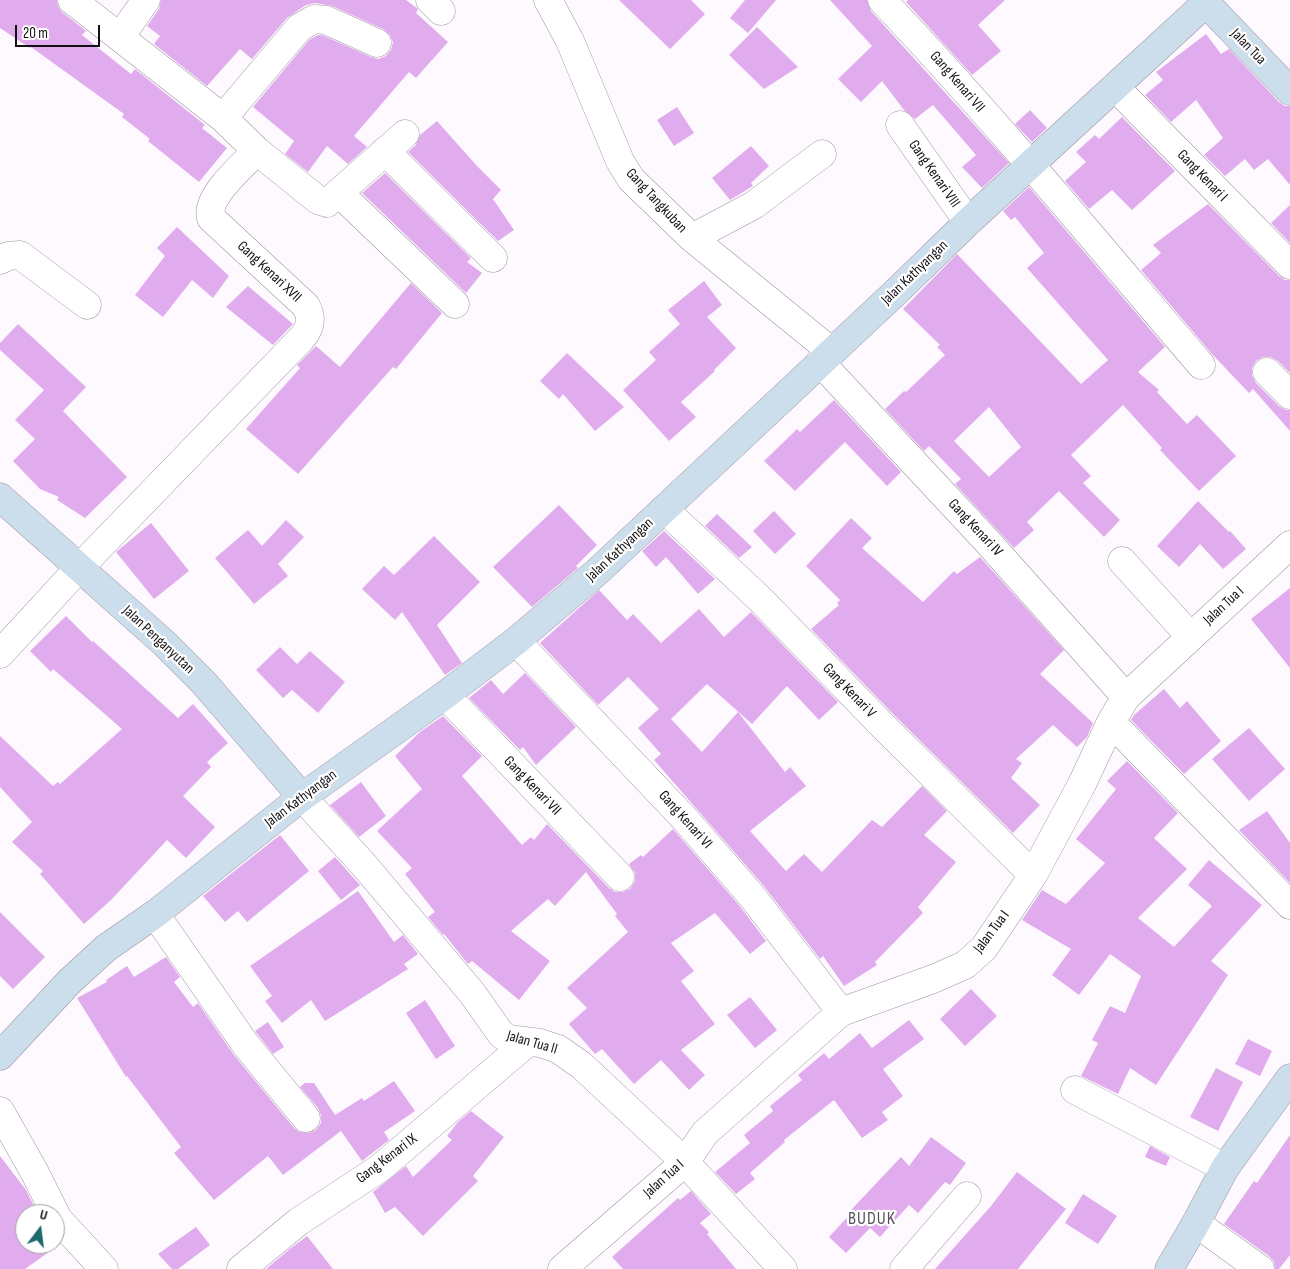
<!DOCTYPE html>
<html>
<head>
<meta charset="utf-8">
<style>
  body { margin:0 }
  #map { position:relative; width:1290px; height:1269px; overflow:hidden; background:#fef9ff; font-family:"Sofia Sans Condensed",sans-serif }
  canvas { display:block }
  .north { position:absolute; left:15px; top:1204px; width:50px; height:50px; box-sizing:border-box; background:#fff; border:1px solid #a1a0a1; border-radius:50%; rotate:15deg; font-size:14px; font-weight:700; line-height:20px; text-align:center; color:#131114 }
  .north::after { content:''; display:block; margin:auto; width:18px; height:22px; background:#1c696c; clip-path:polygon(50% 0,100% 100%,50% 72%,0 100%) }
  .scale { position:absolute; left:15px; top:25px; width:85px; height:22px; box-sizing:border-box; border:2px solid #131114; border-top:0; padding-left:6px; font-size:15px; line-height:18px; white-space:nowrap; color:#131114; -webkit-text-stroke:4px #fff; paint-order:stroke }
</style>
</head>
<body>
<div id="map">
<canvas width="1290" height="1269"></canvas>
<div class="north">U</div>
<div class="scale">20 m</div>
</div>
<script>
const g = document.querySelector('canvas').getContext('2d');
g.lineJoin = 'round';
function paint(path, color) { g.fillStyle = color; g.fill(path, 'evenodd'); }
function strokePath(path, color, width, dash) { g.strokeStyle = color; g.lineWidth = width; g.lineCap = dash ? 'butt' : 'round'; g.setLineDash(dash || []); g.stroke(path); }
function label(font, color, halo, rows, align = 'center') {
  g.font = font + ' "Sofia Sans Condensed",sans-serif'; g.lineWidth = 4.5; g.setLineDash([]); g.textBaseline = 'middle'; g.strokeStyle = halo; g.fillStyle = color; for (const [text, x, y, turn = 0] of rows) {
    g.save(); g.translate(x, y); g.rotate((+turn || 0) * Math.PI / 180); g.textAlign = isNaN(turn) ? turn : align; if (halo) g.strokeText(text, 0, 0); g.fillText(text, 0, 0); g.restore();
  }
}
paint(new Path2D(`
  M0 0H57L58 6 62 12 86 31 82 35 131 74 135 69 205 125 202 128 227 148 199 182 148 141 150 139 122 117 124 114 31 47 30 48 0 28Z
  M161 0H406L418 9 416 13 448 42 416 78 409 72 354 136 367 147 348 164 327 146 308 172 285 154 294 141 253 107 309 40 318 35H322L371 57 378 59 386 56 391 50 393 42 389 34 383 29 332 6 315 3 306 5 287 18 252 59 240 49 207 86 154 44 160 36 147 26 159 9Z
  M619 0H691L705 14 670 49Z
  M745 0H776L748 33 730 18Z
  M830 0H867L871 11 1009 163 982 188 962 167 976 155 933 105 915 119 904 110 882 81 861 102 838 79 872 46Z
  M908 0H1005L978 25 1001 51 972 75 906 2Z
  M757 27 798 67 764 89 729 55Z
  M1206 34 1221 54 1229 49 1279 102 1285 106H1290V185L1268 159 1254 170 1245 159 1225 176 1204 155 1223 138 1196 100 1171 122 1145 95 1163 80 1156 72Z
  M677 107 694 133 674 146 657 120Z
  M1030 110 1047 128 1032 142 1015 124Z
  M1122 117 1175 171 1132 210 1112 190 1089 209 1065 181 1086 162 1076 152 1095 135 1099 139Z
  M437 121 477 166 501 190 493 199 514 230 498 241 408 152 416 145 420 135Z
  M751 146 769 166 751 183 753 186 730 200 712 178Z
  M385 173 471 258 467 262 482 273 466 293 362 193Z
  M1029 187 1165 347 1138 372 1159 390 1157 392 1187 424 1197 415 1236 456 1199 491 1160 450 1162 448 1123 405 1071 455 1091 476 1083 483 1120 520 1104 537 1059 491 1027 522 1034 530 1014 548 955 484 961 479 929 446 924 451 885 409 904 391 906 392 945 355 937 347 940 345 903 309 957 254 1081 384 1108 360 1027 268 1044 253 1015 217 1011 220 1003 211ZM989 407 1021 447 989 477 954 441Z
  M1208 204 1279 276 1285 280H1290V373L1278 361 1271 357H1263L1256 361 1252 368V376L1256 383 1279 406 1286 410H1290V431L1253 389 1249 393 1211 353 1141 270 1161 253 1153 245Z
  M1290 205V243L1271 223Z
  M177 227 229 276 213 298 192 280 163 317 135 295 165 256 157 248Z
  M704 281 722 305 707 317 736 348 714 370 715 371 681 402 696 417 669 441 623 390 656 360 649 352 680 324 668 310Z
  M411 283 442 313 396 369 393 367 298 474 246 429 300 368 297 365 316 346 340 367Z
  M248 286 293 324 273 345 226 307Z
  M18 324 86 387 63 411 127 477 85 518 57 500 59 497 40 489 13 461 35 439 15 420 44 390 0 350V343Z
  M567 353 624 407 595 431 563 394 559 399 540 381Z
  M834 400 901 472 887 486 845 442 795 491 764 461 797 429 800 432Z
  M1198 501 1229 532 1230 531 1246 549 1223 569 1200 544 1179 567 1157 546Z
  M559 505 597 545 576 566 578 568 532 607 493 567Z
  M774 511 796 534 775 554 753 531Z
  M717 514 752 547 739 558 705 526Z
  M851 518 872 538 862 548 923 602 954 571 957 574 980 557 1064 650 1040 674 1093 723 1087 737 1077 747 1053 725 1016 759 1022 763 1011 778 1040 805 1013 833 893 714 811 629 839 605 837 603 840 600 806 566Z
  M286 520 304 537 278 564 288 576 254 604 215 558 248 530 262 546Z
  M151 523 189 571 154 599 116 552Z
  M664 531 715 579 698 594 666 557 656 567 642 551Z
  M434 536 480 582 437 625 462 663 445 675 402 612 395 620 362 589 384 566 394 575Z
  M1290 588V668L1251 619Z
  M599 590 627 620 633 614 661 643 699 609 724 637 751 612 838 702 819 720 787 686 752 724 707 684 671 719 702 752 738 712 785 772 790 767 806 786 750 831 786 871 804 854 822 872 872 820 882 827 922 786 947 811 924 835 956 862 918 907 923 913 875 962 877 965 844 986 823 956 820 959 763 885 654 760 661 754 638 728 659 709 628 677 598 705 540 643Z
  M66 616 92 642 93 641 178 718 193 704 228 743 207 762 211 767 183 796 215 827 186 858 167 840 111 900 84 924 40 874 43 871 12 842 32 822 0 787V736L53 786 58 782 60 784 122 729 53 669 51 672 30 651Z
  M280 647 297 664 310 651 345 682 318 713 292 690 283 698 256 670Z
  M525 673 576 727 536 765 523 747 520 750 469 698 491 680 503 694Z
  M1164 689 1180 708 1187 701 1221 741 1184 774 1131 720 1134 715Z
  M443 716 482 756 462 776 522 845 531 837 534 840 547 824 609 888 615 892H623L630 889 635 881V873L629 864 641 855 643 857 673 829 739 905 766 941 750 954 715 913 671 943 694 971 681 981 715 1024 681 1050 705 1075 689 1090 661 1060 634 1084 602 1049 595 1054 569 1024 587 1008 567 988 628 932 615 916 617 914 586 872 555 906 548 899 511 931 550 961 519 1000 472 961 468 964 444 934 443 935 428 917 435 912 405 874 412 868 377 831 422 789 395 756 420 732Z
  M1249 728 1285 769 1249 801 1212 759Z
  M1127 761 1178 813 1154 838 1187 869 1138 918 1174 947 1212 906 1188 885 1209 860 1262 905 1211 961 1228 975 1156 1085 1130 1068 1118 1094 1081 1076 1098 1043 1092 1040 1110 1006 1125 1013 1141 976 1110 954 1079 995 1052 975 1071 949 1022 920 1042 890 1066 904 1105 863 1076 839 1116 789 1107 781Z
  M361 782 386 816 359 837 330 805Z
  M1267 811 1290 843V883L1239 830Z
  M280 835 309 871 247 922 238 911 225 922 203 896Z
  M335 857 360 885 341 900 318 871Z
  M358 891 394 942 403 935 418 954 404 964 408 969 325 1021 311 1000 282 1023 265 1001 272 996 250 966Z
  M0 912 45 957 13 989 0 976Z
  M166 957 180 977 174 982 193 1007 198 1003 234 1055 294 1128 300 1132 309 1133 316 1130 321 1123V1115L318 1108 300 1087 305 1083H314L335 1115 362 1098 364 1101 394 1081 415 1111 384 1132 389 1140 362 1161 341 1131 283 1175 268 1156 214 1200 174 1153 181 1147 127 1076 126 1077 77 998 107 982 106 980 127 966 134 977Z
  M971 989 997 1016 965 1046 940 1019Z
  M750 997 777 1030 755 1048 727 1015Z
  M425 1000 455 1046 436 1059 406 1013Z
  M909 1020 924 1039 883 1069 903 1096 882 1112 888 1120 862 1138 834 1100 784 1140 785 1142 750 1173 755 1179 736 1194 715 1172 750 1143 744 1135 773 1111 770 1106 802 1080 798 1075 824 1053 829 1059 860 1033 872 1048Z
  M268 1022 284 1047 273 1054 255 1031Z
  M1248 1039 1272 1051 1260 1076 1235 1064Z
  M1216 1068 1243 1082 1218 1131 1190 1117Z
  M471 1111 504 1137 473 1176 478 1181 423 1236 395 1207 385 1213 373 1192 406 1166 413 1177 452 1140 447 1136 458 1122Z
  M1290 1135V1255L1279 1269H1275L1274 1262 1269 1256 1224 1224 1254 1181 1257 1183Z
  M931 1137 966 1163 950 1185 945 1182 918 1213 909 1205 880 1237 870 1228 846 1253 829 1237 853 1211 851 1210 901 1157 909 1166Z
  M1150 1146 1170 1157 1166 1166 1145 1157Z
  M0 1156 26 1190 38 1214H25V1244H55V1239L60 1244 25 1269H0Z
  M1017 1172 1066 1209 1018 1269H935L991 1206Z
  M691 1191 711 1214 700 1223 709 1232 707 1234 736 1269H623L612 1257 678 1198 680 1200Z
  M1083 1194 1117 1216 1098 1244 1065 1223Z
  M196 1227 210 1245 178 1269H172L158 1254Z
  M307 1236 333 1269H266L291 1248Z`), '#e0acee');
const street = new Path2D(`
  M430 0 441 11
  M548 0 570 41 620 161 631 179 692 238 832 352
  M882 0C993 117 1096 242 1201 365
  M120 37 146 0
  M1115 87 1290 265
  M223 118 299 28 314 19 326 20 377 43
  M900 125 968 222
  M257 151 318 200 327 203 405 134
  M385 151 493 258
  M339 193 455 304
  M692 238 754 205 822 154
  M0 260 8 256 20 255 87 305
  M820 362 986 540 1126 697
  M1267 372 1290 395
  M664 509 762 601 880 723 1033 875
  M1122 561 1191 637
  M516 641 684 818 751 895 841 1012
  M0 654 79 568 301 339C310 329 313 319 306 306L211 218C205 197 243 165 257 151L223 118 72 0
  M445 695 620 877
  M1111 722 1290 905
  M302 797 363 864 472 993 501 1034 508 1039 540 1043 558 1049 581 1065 685 1162 783 1269
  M155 914 246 1045 306 1118
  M1075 1090 1225 1168
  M0 1111 35 1173 58 1219 104 1269
  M1196 1223 1260 1269
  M241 1269 298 1222 380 1168 528 1042
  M562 1269 685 1162 705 1133 841 1012 933 979 965 965 984 948 1033 875 1082 784 1111 722 1126 697 1290 545
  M904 1269 967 1196`);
const secondary = new Path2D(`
  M0 497 164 643 204 683 302 797
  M0 1056 70 981 106 948 155 914 302 797 445 695 516 641 597 572 896 292 968 222 1206 3 1290 91
  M1169 1269 1196 1223 1225 1168 1290 1078`);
strokePath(street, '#9c959e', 29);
strokePath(secondary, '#9c959e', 29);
strokePath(street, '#fff', 28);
strokePath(secondary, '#ccddeb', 28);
label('15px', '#131114', '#fff', [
  ["Jalan Tua",1248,47,46],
  ["Gang Kenari VII",957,82,49],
  ["Gang Kenari VIII",934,174,55],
  ["Gang Kenari I",1202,176,46],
  ["Gang Tangkuban",656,201,47],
  ["Gang Kenari XVII",269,272,43],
  ["Jalan Kathyangan",915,273,-44],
  ["Gang Kenari IV",975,528,47],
  ["Jalan Kathyangan",620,550,-43],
  ["Jalan Tua I",1224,606,-43],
  ["Jalan Penganyutan",158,640,43],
  ["Gang Kenari V",849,691,46],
  ["Gang Kenari VII",532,786,46],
  ["Jalan Kathyangan",301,799,-37],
  ["Gang Kenari VI",685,820,48],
  ["Jalan Tua I",992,932,-53],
  ["Jalan Tua II",532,1043,16],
  ["Gang Kenari IX",387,1159,-37],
  ["Jalan Tua I",664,1179,-42]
]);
g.letterSpacing = '1px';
label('18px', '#575259', '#fff', [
  ["BUDUK",872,1219]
]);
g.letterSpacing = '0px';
</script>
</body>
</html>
